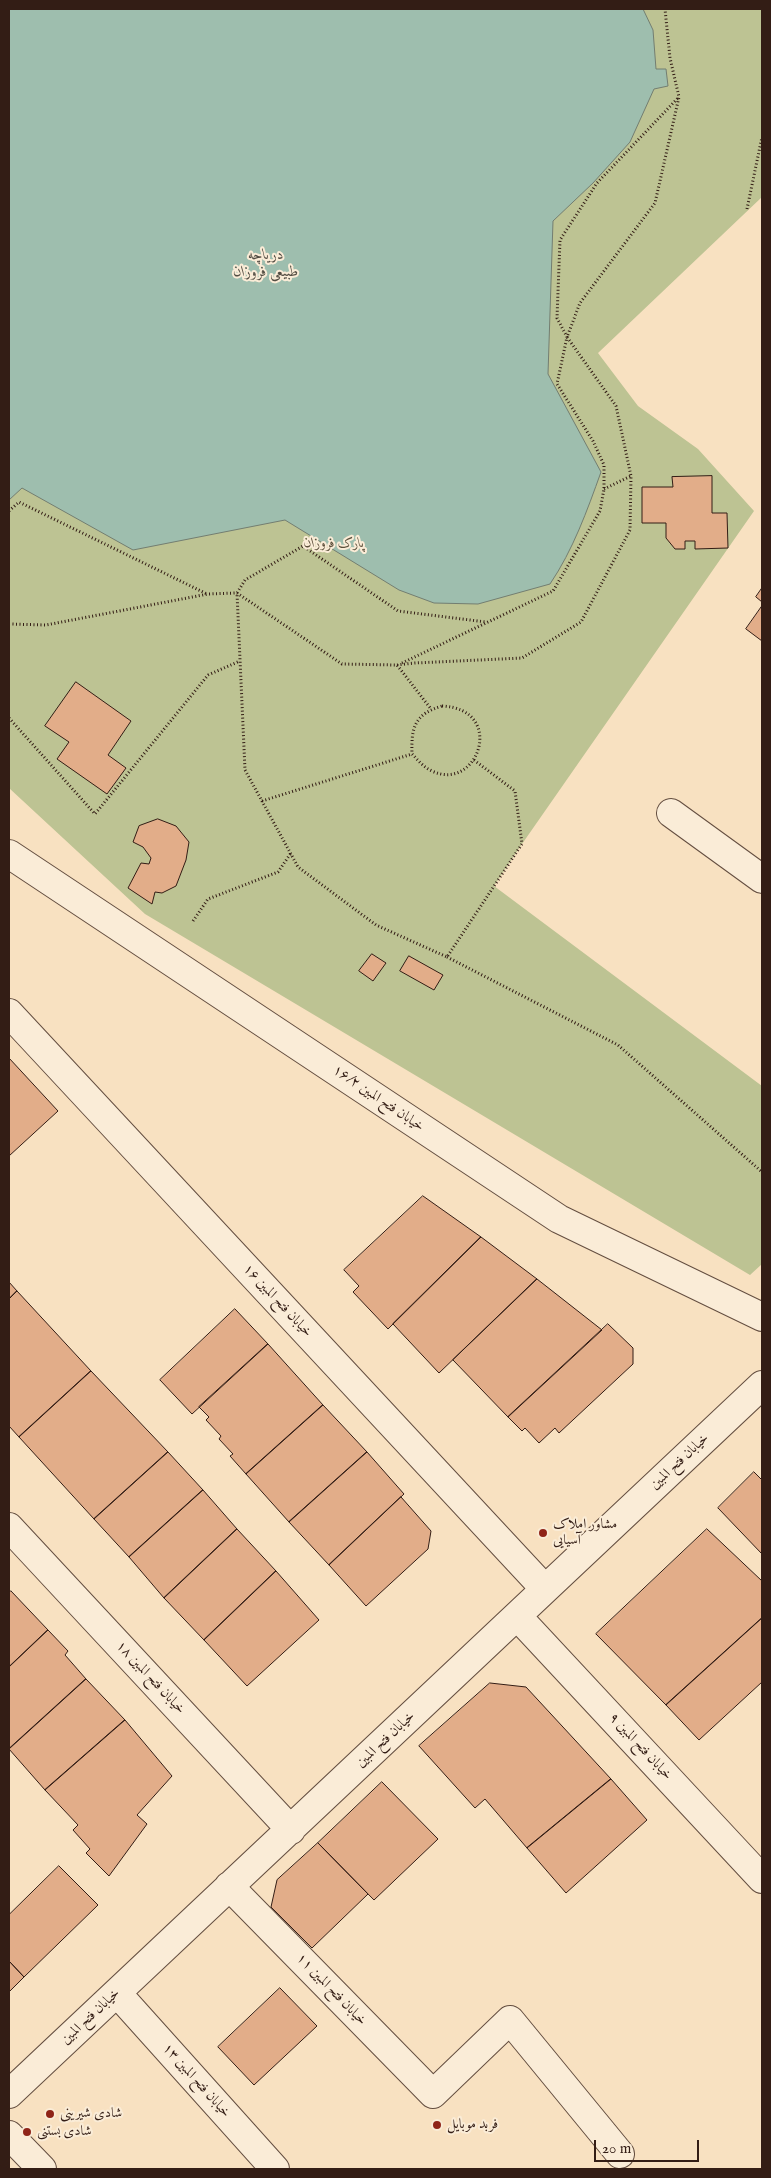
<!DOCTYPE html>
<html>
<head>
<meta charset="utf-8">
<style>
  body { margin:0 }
  #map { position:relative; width:771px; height:2178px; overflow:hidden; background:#f8e1c1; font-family:"IM FELL English",serif }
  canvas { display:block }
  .frame { position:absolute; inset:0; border:10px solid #331d15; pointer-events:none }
  .scale { position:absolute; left:594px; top:2140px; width:105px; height:22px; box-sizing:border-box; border:2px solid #331d15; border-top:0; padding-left:6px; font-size:15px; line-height:18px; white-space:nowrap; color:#331d15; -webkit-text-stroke:4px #faecd7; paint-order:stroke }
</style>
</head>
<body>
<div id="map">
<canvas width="771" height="2178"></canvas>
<div class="frame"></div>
<div class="scale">20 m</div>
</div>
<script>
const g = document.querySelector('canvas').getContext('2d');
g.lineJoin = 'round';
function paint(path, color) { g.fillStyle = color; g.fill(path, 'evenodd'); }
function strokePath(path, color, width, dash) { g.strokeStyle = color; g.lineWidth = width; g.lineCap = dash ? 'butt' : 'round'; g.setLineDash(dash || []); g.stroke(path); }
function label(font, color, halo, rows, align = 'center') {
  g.font = font + ' "IM FELL English",Amiri,serif'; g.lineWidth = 4; g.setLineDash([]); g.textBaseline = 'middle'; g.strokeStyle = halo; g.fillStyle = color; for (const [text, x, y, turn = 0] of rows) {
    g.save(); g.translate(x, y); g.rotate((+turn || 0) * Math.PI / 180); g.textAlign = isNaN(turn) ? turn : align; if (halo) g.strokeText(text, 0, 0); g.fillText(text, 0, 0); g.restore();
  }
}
paint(new Path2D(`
  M9 9H762V197L598 353 638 406 698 449 754 511 522 844 494 886 762 1086V1264L750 1275 145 914 9 788Z`), '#bdc393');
const water = new Path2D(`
  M9 9H643L653 30 656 69H666L668 86 654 89 630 142 593 183 553 221 548 374 601 472C587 511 573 550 550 584L478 604 434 603 399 590 285 520 133 550 22 488 9 500Z`);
paint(water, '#9ebeae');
strokePath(water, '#737e71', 1);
const building = new Path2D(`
  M712 476V513H727L728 548 695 549V541H685V549H675L666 538V523H642V487H673L672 477Z
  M762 588V602L756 597Z
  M762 606V641L746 629Z
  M76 682 131 721 108 755 126 768 107 794 57 759 69 742 45 726Z
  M158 819 176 826 189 842 186 860 176 886 162 893 155 892 152 904 128 888 141 863 149 864 151 858 143 847 133 842 139 826Z
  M372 954 386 963 373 981 359 971Z
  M409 956 443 975 434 990 400 971Z
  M9 1058 58 1111 9 1156Z
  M423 1196 481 1237 388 1329 353 1292 359 1286 344 1270Z
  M481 1237 537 1279 439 1373 393 1324Z
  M537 1279 602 1330 508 1417 453 1360Z
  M9 1282 17 1291 9 1299Z
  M17 1291 91 1371 19 1437 9 1426V1299Z
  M235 1309 268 1344 192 1414 160 1380Z
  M608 1324 633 1348V1364L559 1433 555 1428 539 1443 525 1428 522 1431 508 1417Z
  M268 1344 323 1405 246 1474 230 1456 233 1454 219 1439 221 1436 206 1420 209 1417 199 1407Z
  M91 1371 168 1452 94 1519 19 1437Z
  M323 1405 367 1452 289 1522 246 1474Z
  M168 1452 203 1490 129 1557 94 1519Z
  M367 1452 404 1494 329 1565 289 1522Z
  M754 1472 762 1480V1554L718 1508Z
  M203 1490 237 1529 164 1598 129 1557Z
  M401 1497 431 1531 428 1549 366 1606 329 1565Z
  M237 1529 276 1571 204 1640 164 1598Z
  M707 1529 762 1581V1618L666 1705 596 1634Z
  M276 1571 319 1620 247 1686 204 1640Z
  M11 1591 48 1630 9 1667V1593Z
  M761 1619 762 1621V1682L699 1740 666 1705Z
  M48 1630 68 1651 65 1655 86 1679 9 1749V1667Z
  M86 1679 125 1720 45 1790 9 1749Z
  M490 1683 526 1687 611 1779 527 1848 485 1799 475 1808 419 1746Z
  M125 1720 172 1776 137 1815 147 1824 109 1876 86 1853 90 1849 73 1830 78 1825 45 1790Z
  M611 1779 647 1820 566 1893 527 1848Z
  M382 1782 438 1839 374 1900 318 1843Z
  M318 1843 368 1894 312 1948 271 1907 277 1880Z
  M59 1866 98 1905 24 1977 9 1961V1915Z
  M9 1961 24 1977 9 1992Z
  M280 1988 317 2026 254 2085 218 2047Z`);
paint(building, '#e2ad89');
strokePath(building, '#331d15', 1);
const minor = new Path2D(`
  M671 813 762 879
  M9 854 559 1219 762 1317
  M9 1013 545 1589
  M9 1527 291 1830
  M517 1616 762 1879
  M229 1886 433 2094 510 2020 620 2154
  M117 1993 275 2169
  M9 2094 762 1385
  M9 2135 42 2169`);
strokePath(minor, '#644e40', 30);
strokePath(new Path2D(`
  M747 209 762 137
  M604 489 631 476
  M9 511 19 502 207 594
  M9 624 46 625 208 594 237 593 342 664 397 665 431 709
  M402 663 553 591 600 511 604 489V465L593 441 557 384 567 337 557 318 560 240 597 183 678 98
  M397 665 415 663 522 658 581 622 630 530 631 476 616 406 567 337 580 303 655 203 679 97 670 58 665 9
  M442 706C507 709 478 793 432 771 423 767 418 760 412 754 411 727 415 714 442 706Z
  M9 718 95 814 208 675 240 661
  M474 760 515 791 522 844 447 957 376 925 298 867 245 770 237 593 245 580 303 546 398 611 486 622
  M262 801 412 754
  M193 921 208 899 278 872 291 853
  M447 957 618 1045 762 1172`), '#331d15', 3, [1, 2.5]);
strokePath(minor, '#faecd7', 28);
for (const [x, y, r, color] of [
  [543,1533,5,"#8f2418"],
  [50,2114,5,"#8f2418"],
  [437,2125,5,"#8f2418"],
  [27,2132,5,"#8f2418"]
]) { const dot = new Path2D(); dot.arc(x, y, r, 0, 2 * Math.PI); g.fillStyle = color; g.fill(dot); strokePath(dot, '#faecd7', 2); }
label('italic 14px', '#5c4f3b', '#faecd7', [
  ["پارک فروزان",334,544]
]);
label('14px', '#331d15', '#faecd7', [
  ["خیابان فتح المبین ۱۶/۲",378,1099,34],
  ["خیابان فتح المبین ۱۶",277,1301,47],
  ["خیابان فتح المبین",680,1462,-43],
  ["خیابان فتح المبین ۱۸",150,1678,47],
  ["خیابان فتح المبین",386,1740,-43],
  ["خیابان فتح المبین ۹",640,1747,47],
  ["خیابان فتح المبین ۱۱",331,1990,46],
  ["خیابان فتح المبین",91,2017,-43],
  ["خیابان فتح المبین ۱۳",196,2081,48]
]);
label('14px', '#331d15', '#faecd7', [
  ["مشاور املاک",553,1525],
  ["آسیایی",553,1541],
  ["شادی شیرینی",60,2114],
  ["فربد موبایل",447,2125],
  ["شادی بستنی",37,2132]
], 'left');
label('italic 15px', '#534d43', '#faecd7', [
  ["دریاچه",266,256],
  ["طبیعی فروزان",266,273]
]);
</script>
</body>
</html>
